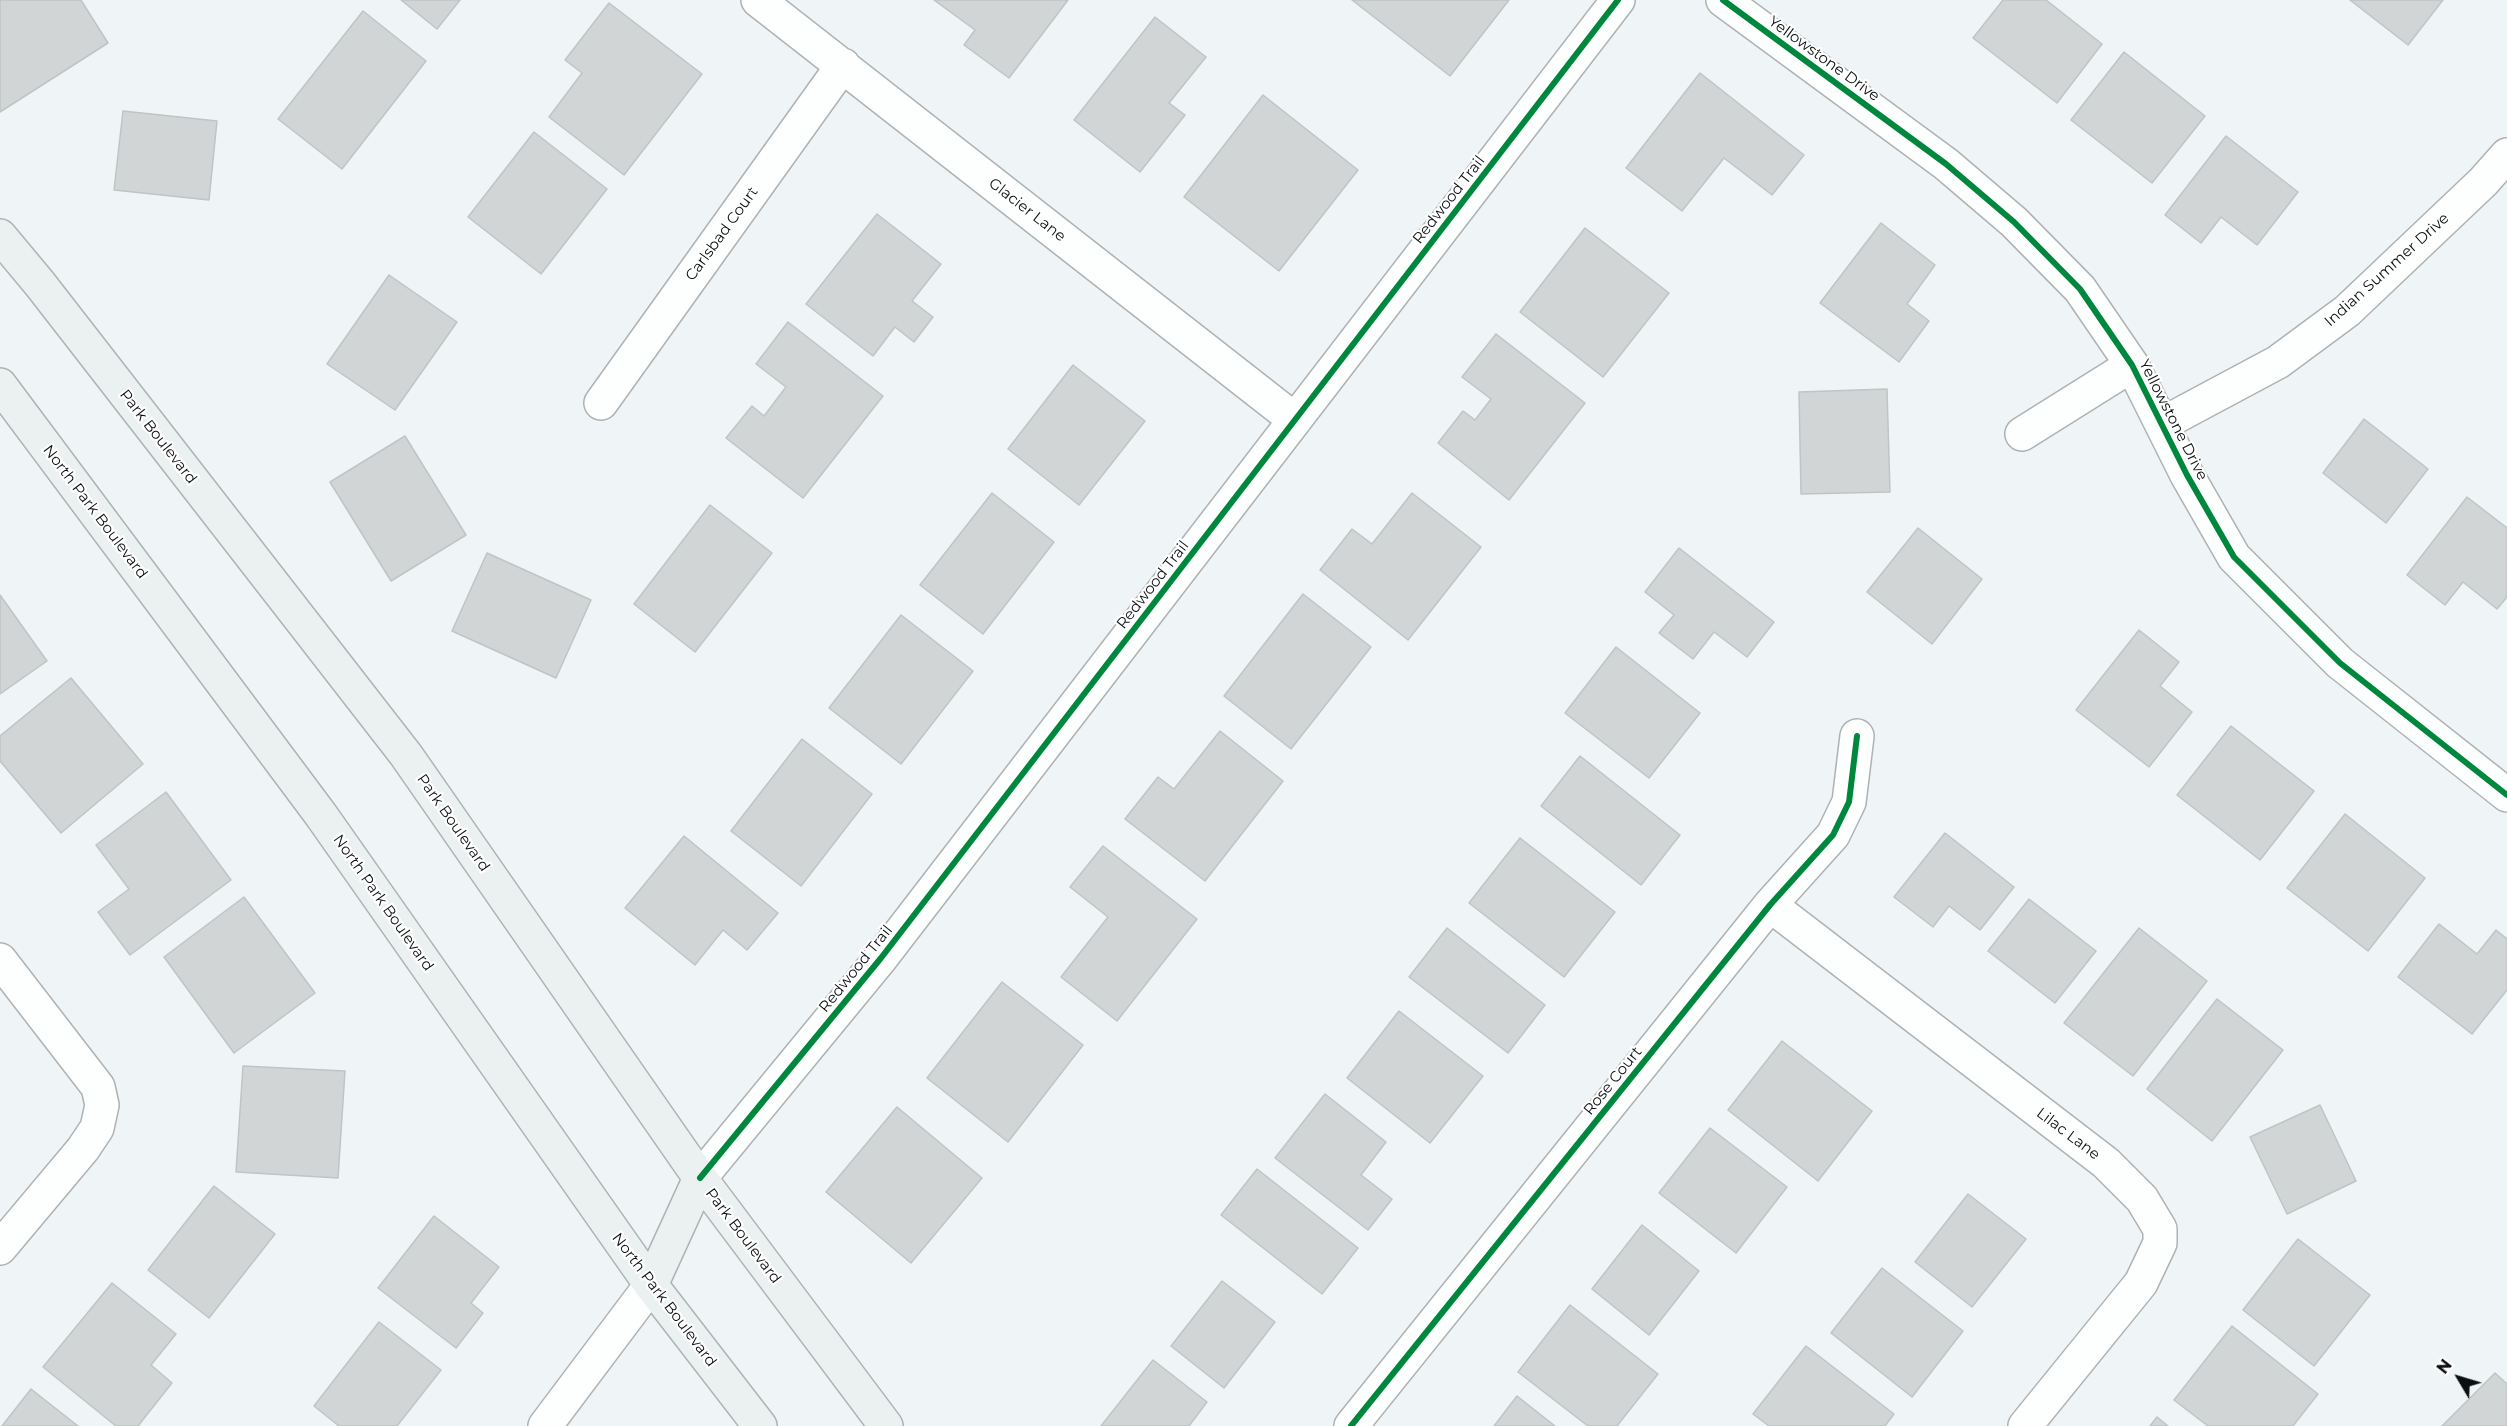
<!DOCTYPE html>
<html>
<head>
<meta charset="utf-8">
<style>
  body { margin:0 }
  #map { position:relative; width:2507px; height:1426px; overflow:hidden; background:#eff5f6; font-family:Montserrat,sans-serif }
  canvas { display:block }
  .north { position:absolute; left:2429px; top:1348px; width:60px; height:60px; -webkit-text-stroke:4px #fff; paint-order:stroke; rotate:308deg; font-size:16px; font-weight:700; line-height:24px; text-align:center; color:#0c0f10 }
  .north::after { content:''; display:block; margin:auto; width:21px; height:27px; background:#0c0f10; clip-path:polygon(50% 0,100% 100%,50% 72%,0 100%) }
</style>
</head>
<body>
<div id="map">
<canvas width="2507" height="1426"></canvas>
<div class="north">N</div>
</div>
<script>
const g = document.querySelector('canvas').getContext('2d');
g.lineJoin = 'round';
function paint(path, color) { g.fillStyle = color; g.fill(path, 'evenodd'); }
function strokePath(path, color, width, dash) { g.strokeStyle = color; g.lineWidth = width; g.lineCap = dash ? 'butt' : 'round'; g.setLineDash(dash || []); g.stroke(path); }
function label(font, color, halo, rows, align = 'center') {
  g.font = font + ' Montserrat,sans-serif'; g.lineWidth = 4.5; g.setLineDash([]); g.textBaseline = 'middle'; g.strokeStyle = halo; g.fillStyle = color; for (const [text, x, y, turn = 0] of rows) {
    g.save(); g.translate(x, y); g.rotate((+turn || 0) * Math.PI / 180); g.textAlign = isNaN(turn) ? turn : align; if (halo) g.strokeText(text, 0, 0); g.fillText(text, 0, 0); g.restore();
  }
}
const building = new Path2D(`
  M0 0H81L108 43 0 112Z
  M401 0H460L437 29Z
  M934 0H1068L1009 78 964 45 975 30Z
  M1352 0H1509L1450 76Z
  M2003 0H2046L2102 44 2057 103 1973 38Z
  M2350 0H2443L2408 45Z
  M609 3 702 74 624 175 549 117 582 73 565 60Z
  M363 11 426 61 342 169 278 119Z
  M1155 17 1206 57 1169 103 1185 115 1140 172 1074 120Z
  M2124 52 2205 116 2152 183 2071 120Z
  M1700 73 1804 155 1772 195 1724 158 1682 211 1626 168Z
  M1263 95 1358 170 1279 271 1184 197Z
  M123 111 217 121 209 200 114 190Z
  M534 132 607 189 541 274 468 217Z
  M2226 136 2298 192 2257 245 2221 217 2201 243 2165 215Z
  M877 214 941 264 912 301 933 317 914 342 895 327 873 356 806 304Z
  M1881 223 1935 265 1907 304 1929 321 1899 362 1820 303Z
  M1585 228 1669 293 1603 377 1520 312Z
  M389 275 457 322 395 410 327 364Z
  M788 322 883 396 803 498 726 438 752 406 764 416 786 387 756 364Z
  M1496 334 1585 403 1509 500 1438 443 1463 411 1475 420 1491 399 1462 377Z
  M1073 365 1145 421 1079 505 1008 449Z
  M1887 389 1890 492 1801 494 1799 392Z
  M2364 419 2428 469 2386 523 2323 473Z
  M405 436 466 535 391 581 330 482Z
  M992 493 1054 542 983 634 920 585Z
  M1412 493 1481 547 1408 640 1320 570 1352 529 1372 544Z
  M2467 497 2507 528V597L2497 609 2463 582 2445 605 2407 575Z
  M710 505 772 553 695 652 634 604Z
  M1918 528 1982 579 1932 644 1867 592Z
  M1679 548 1774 622 1747 657 1714 632 1693 659 1659 633 1674 615 1645 592Z
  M487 553 591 600 556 678 452 631Z
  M1303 594 1371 647 1291 749 1224 696Z
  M0 595 47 661 0 694Z
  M901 615 973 671 901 764 829 708Z
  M2139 630 2179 662 2160 686 2192 712 2149 767 2076 710Z
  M1616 647 1700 713 1649 778 1565 713Z
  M71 678 143 764 61 833 0 761V736Z
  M2231 726 2314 791 2260 860 2177 795Z
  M1220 731 1283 781 1205 881 1125 819 1158 777 1174 789Z
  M802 739 872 794 801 886 731 831Z
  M1580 756 1680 835 1641 885 1541 806Z
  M166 792 231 880 130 955 98 912 129 889 96 845Z
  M2345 814 2425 878 2368 951 2287 888Z
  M1945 833 2014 887 1980 930 1949 906 1933 927 1894 897Z
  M684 836 778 913 747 950 723 930 695 965 625 908Z
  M1520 838 1615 912 1564 977 1469 903Z
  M1103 846 1197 919 1117 1021 1061 977 1108 917 1070 887Z
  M244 897 315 993 234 1053 164 957Z
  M2029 899 2096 951 2055 1003 1988 951Z
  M2439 924 2477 954 2496 930 2507 939V990L2472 1034 2398 977Z
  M1447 928 1545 1005 1508 1053 1409 977Z
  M2139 928 2207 981 2133 1076 2064 1023Z
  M1002 982 1083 1045 1008 1142 927 1078Z
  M2217 999 2283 1050 2212 1141 2147 1089Z
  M1399 1011 1483 1076 1430 1143 1347 1078Z
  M1782 1041 1872 1111 1818 1181 1728 1110Z
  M243 1066 345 1071 338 1178 236 1172Z
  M1325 1094 1386 1142 1361 1175 1392 1199 1368 1230 1275 1158Z
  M2320 1105 2356 1181 2287 1214 2250 1137Z
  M897 1107 982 1178 911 1263 826 1192Z
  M1710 1128 1787 1187 1736 1253 1659 1193Z
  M1257 1169 1358 1248 1322 1294 1221 1215Z
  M214 1186 275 1234 209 1318 148 1270Z
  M1968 1194 2026 1239 1972 1307 1915 1262Z
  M434 1216 499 1267 471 1303 483 1313 456 1348 378 1288Z
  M1642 1225 1699 1271 1649 1335 1592 1289Z
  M2298 1239 2370 1295 2314 1366 2243 1310Z
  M1882 1268 1963 1331 1912 1397 1831 1333Z
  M1222 1281 1275 1322 1224 1388 1171 1346Z
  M112 1283 176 1334 151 1365 172 1383 138 1426H116L43 1367Z
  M1570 1305 1658 1374 1617 1426H1588L1518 1372Z
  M379 1322 441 1370 397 1426H339L314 1406Z
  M2232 1326 2318 1394 2293 1426H2208L2174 1400Z
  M1806 1346 1894 1414 1885 1426H1769L1753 1414Z
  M1153 1360 1207 1402 1189 1426H1101Z
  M2495 1373 2507 1384V1426H2442Z
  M31 1389 78 1426H2Z
  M1517 1396 1555 1426H1494Z
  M2157 1417 2168 1426H2150Z`);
paint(building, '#d1d5d6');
strokePath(building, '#c0c4c5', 1.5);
const street = new Path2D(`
  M758 0 1295 420
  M1723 0 1946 164 2014 222 2080 289 2132 365 2187 475 2234 557 2340 663 2507 795
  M601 403 843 65
  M2162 424 2278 362 2347 311 2483 182 2507 155
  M2022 434 2132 365
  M1770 905 2106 1163 2142 1199 2160 1229V1243L2141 1283 2025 1426
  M0 960 98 1087 102 1105 97 1128 83 1149 0 1248
  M700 1178 881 958 1618 0
  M545 1426 651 1285
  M1351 1426 1770 905 1833 835 1849 802 1857 736`);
const secondary = new Path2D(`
  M0 236 40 284 406 755 700 1178 886 1426
  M0 385 321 815 651 1285 760 1426
  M651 1285 700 1178`);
strokePath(street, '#aeb2b3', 36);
strokePath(secondary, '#aeb2b3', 36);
strokePath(street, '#fdfefe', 33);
strokePath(secondary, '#eaf1f0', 33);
strokePath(new Path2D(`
  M1723 0 1946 164 2014 222 2080 289 2132 365 2187 475 2234 557 2340 663 2507 795
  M700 1178 881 958 1618 0
  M1351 1426 1770 905 1833 835 1849 802 1857 736`), '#00873e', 6);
label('15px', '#0c0f10', '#fff', [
  ["Yellowstone Drive",1824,59,36],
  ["Redwood Trail",1449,200,-52],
  ["Glacier Lane",1027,210,38],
  ["Carlsbad Court",722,234,-54],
  ["Indian Summer Drive",2387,270,-42],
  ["Yellowstone Drive",2173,420,63],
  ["Park Boulevard",158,437,52],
  ["North Park Boulevard",95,512,53],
  ["Redwood Trail",1153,585,-52],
  ["Park Boulevard",453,823,55],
  ["North Park Boulevard",383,903,55],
  ["Redwood Trail",856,969,-51],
  ["Rose Court",1613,1081,-51],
  ["Lilac Lane",2068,1134,37],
  ["Park Boulevard",743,1236,53],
  ["North Park Boulevard",664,1300,53]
]);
</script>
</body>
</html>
